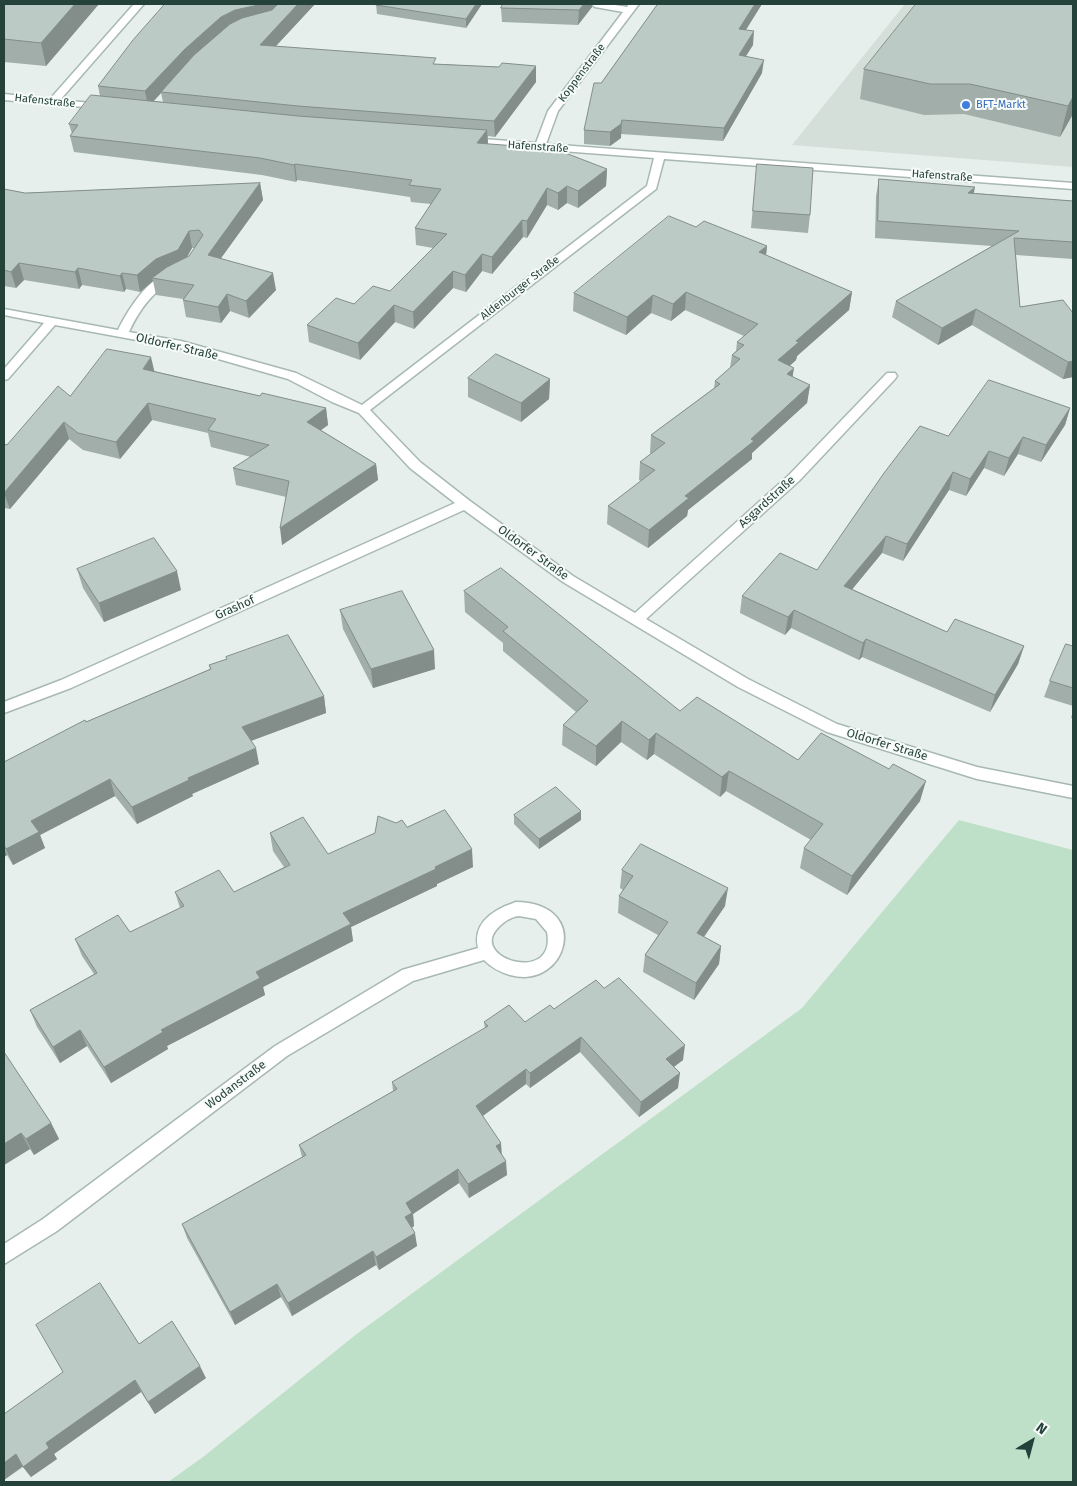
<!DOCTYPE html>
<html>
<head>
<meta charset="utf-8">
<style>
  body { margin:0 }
  #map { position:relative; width:1077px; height:1486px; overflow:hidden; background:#e6efeb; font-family:"Fira Sans",sans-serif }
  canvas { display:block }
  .frame { position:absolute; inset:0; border:5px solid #24423a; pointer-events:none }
  .north { position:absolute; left:1007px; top:1416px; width:50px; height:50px; -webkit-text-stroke:4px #f7fbf9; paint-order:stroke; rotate:37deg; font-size:14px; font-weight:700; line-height:20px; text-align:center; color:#24423a }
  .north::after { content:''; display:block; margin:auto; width:18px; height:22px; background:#24423a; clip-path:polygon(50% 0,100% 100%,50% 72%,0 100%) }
</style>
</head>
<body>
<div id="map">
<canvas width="1077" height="1486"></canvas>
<div class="frame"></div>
<div class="north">N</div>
</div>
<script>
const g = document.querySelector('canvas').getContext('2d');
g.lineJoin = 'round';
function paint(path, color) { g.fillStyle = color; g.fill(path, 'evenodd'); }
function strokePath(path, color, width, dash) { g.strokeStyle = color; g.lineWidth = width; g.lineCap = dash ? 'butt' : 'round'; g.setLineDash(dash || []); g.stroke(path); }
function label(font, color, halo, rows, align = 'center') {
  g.font = font + ' "Fira Sans",sans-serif'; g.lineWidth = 4; g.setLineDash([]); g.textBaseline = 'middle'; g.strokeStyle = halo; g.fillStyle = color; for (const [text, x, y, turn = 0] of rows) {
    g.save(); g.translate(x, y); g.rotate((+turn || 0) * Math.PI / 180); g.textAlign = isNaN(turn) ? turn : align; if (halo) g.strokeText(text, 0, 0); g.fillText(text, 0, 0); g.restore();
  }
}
paint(new Path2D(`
  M905 4 966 19 1073 4V167L792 145Z`), '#d4dfda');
paint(new Path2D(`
  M959 820 1073 850V1482H168L203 1457 358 1333 802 1008Z`), '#bfe0c8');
const minor = new Path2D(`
  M134 4H144L60 100 102 104 107 107 106 109 4 100V94L50 99Z
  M591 4H609L627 7 629 4H639L558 111 546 144 1073 183V189L664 159 656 189 370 410 420 462 470 501 573 576 635 613 789 475 887 373H895L897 376 895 379 799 481 646 619 748 679 837 724 977 767 1073 786V798L977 779 827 732 738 687 563 582 464 510 71 688 4 713V702L61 680 455 503 410 468 359 413 332 402 288 379 180 348 55 325 8 379 4 380V369L44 323 4 315V309L118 330C126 313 153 268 175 274L177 276 175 278C153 292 140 308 129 332L181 341 296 373 362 405 647 186 654 158 469 144 464 141 469 138 536 143 548 111 623 12 595 7Z
  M516 902C593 903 567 991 510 975 500 972 492 968 484 960L413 981 287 1056 57 1231 4 1264V1244L43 1219 275 1046 402 970 478 948C472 922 495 909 516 902ZM519 916 536 919 547 932C557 984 472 960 496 930 502 923 510 917 519 916Z`);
strokePath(minor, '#a8b8b2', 3);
paint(minor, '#fff');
paint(new Path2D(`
  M4 4H99L46 66 4 62Z
  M165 4H315L276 46 437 64 499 67 536 66V82L495 137 488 136V144L607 169 606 186 578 208 567 203 558 210 547 205 527 238 523 237 492 274 482 271 466 292 453 288 414 329 395 322 360 360 309 342 307 325 354 304 390 291 433 248 416 245 415 228 431 204 411 202 410 197 297 180 296 182 262 175 74 152 70 136 72 134 69 124 100 96 98 86ZM161 93 163 102 154 101Z
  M376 4H482L466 28 377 14Z
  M503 4H592V7L578 25 502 22 501 8Z
  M658 4H762L746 30 753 45 745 56 762 73 723 141 621 134V138L610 146 584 144V130L601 83Z
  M1073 4V114L1060 137 964 114 924 115 860 99 864 69Z
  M757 164 810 215 808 233 751 228Z
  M879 179 974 193 1073 201V259L1016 255 1020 307 1063 300 1073 377 1063 379 972 325 938 345 892 317 896 301 992 246 875 238 876 196Z
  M260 183 263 200 221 258 276 290 249 318 230 311 221 323 186 317 183 300V299L156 295 153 281 140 292 126 289 124 292 82 285 79 289 24 280 16 288 4 286V189L25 193ZM192 248H195L189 256 187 257Z
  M696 227 767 246 766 255 852 292 849 310 797 356 796 360 790 366 793 377 810 385 807 403 752 453V459L688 510 687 516 648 548 607 524 608 506 641 481 639 480 640 462 651 454 650 453 651 435 714 388 715 381 730 368 732 355 736 351 737 342 744 336 685 310 671 321 651 313 626 335 573 311 574 293Z
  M154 371 260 396 326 408 328 425 321 430 376 464 378 480 282 545 286 497 236 485 233 468 251 457 211 447 208 433 152 420 120 459 83 450 69 439 10 509 4 508V444L7 445 70 396Z
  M468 378 550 379 549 399 521 422 468 397Z
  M1070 408 1065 425 1041 462 1018 454 1004 476 984 468 966 496 949 490 903 561 882 553 852 589 947 632 1024 646 1018 664 990 712 862 657 859 660 791 628 785 635 740 613 742 596 817 570 948 436Z
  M77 569 181 590 104 622 83 588Z
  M464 591 680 711 798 760 920 801 847 895 800 868 804 848 811 840 726 791 720 797 654 754 647 760 621 742 596 766 562 745 563 725 576 712 503 651V643L465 612Z
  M340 610 435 669 373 688 343 629Z
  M1073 646V706L1044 697 1050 681Z
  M209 665 324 696 326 713 251 741 259 764 192 794 193 796 137 824 115 796 40 835 45 848 13 865 7 855 4 857V762L86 722 210 669Z
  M1073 711V718H1071Z
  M514 815 581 820 539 849 514 824Z
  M407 827 473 867 437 884V886L351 927 353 941 263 987 265 995 167 1046 168 1049 111 1083 87 1046 60 1063 37 1027 30 1010 94 974 82 956 75 939 130 932 180 908 175 892H234L284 867 273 851 270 833 328 854Z
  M622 870 725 906 704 937 721 946 719 964 694 1000 643 972 645 955 658 935 618 913 619 896 623 890 620 888Z
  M604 988 683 1060 674 1067 678 1088 639 1117 580 1052 530 1088 526 1084 483 1116 502 1155 507 1175 469 1198 459 1183 413 1214 414 1226 412 1228 417 1246 379 1270 376 1265 292 1316 281 1297 235 1325 187 1238 182 1224 302 1157 299 1145 393 1091 392 1082 485 1029 484 1022H525Z
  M4 1052 51 1123 59 1139 34 1155 30 1149 4 1165Z
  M139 1344 206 1378 155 1414 141 1392 54 1454 57 1459 31 1477 23 1467 4 1480V1414Z`), '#a1aea9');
paint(new Path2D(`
  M75 4H99L46 66 41 43Z
  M263 4H280L266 19 161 92V93L148 107 145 91 185 49 221 17 235 10Z
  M298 4H315L262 61 260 45Z
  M476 4H482L466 28V19Z
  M584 4H592V7L578 25 579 10Z
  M755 4H762L738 42 739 29Z
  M754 31 753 45 738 69 739 55Z
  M764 60 762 73 723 141 724 128Z
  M536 66V82L495 137 494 121Z
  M1073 97V114L1060 137 1068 106Z
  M622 120 621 138 610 146V132Z
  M487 130 488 146 477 143Z
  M295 164 297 180 296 182 294 165Z
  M607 169 606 186 578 208V191Z
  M260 183 263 200 211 272 208 255Z
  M567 186V203L558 210V193Z
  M975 187 972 203 968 193Z
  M547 188V205L527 238V221Z
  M522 220 523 237 492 274V257Z
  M189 231 192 248 182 266 152 278 153 281 140 292 137 275Z
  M767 246 765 264 759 252Z
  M482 254V271L466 292 465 275Z
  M19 263 24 280 16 288 11 272Z
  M78 268 82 285 79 289 75 272Z
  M453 271V288L414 329 413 312Z
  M122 273 126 289 124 292 120 276Z
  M273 273 276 290 249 318 246 301Z
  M686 292 685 310 671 321 673 304Z
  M852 292 849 310 797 356 796 360 775 378 778 360 796 341Z
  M227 294 230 311 221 323 218 307Z
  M653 295 651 313 626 335 627 317Z
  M394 305 395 322 360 360 358 343Z
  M976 309 972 325 938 345 942 328Z
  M151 357 155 374 143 369Z
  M1073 361V377L1063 379 1068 362Z
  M794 368 791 386 787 374Z
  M550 379 549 399 521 422V403Z
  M810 385 807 403 752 453V459L688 510 687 516 648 548 649 530 685 496 751 439Z
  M148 403 152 420 120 459 116 442Z
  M326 408 328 425 309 439 307 422Z
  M1070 408 1065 425 1041 462 1046 445Z
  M64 422 69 439 10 509 4 493Z
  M1023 437 1018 454 1004 476 1009 458Z
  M989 451 984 468 966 496 970 479Z
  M376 464 378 480 282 545 280 528Z
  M953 472 949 490 903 561 907 544Z
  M886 536 882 553 841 603 844 586Z
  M177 571 181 590 104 622 99 603Z
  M794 610 791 628 785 635 788 617Z
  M866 639 862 657 859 660 863 643Z
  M1024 646 1018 664 990 712 995 695Z
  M434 650 435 669 373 688 371 669Z
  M324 696 326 713 245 743 242 727Z
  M622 721 621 742 596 766V746Z
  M656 733 654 754 647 760 649 740Z
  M256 748 259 764 192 794 193 796 137 824 132 807 188 778Z
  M729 771 726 791 720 797 722 777Z
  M110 779 115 796 40 835 45 848 13 865 6 849 31 821Z
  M926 781 920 801 847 895 852 876Z
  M581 811V820L539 849V839Z
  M4 848 7 855 4 857Z
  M472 849 473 867 437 884V886L351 927 353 941 263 987 265 995 167 1046 168 1049 111 1083 104 1067 161 1030 256 972 343 913 435 867Z
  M728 888 725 906 694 951 697 933Z
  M721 946 719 964 694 1000 696 983Z
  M80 1030 87 1046 60 1063 53 1047Z
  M581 1037 580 1052 530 1088V1073Z
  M685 1045 683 1060 664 1074 666 1059Z
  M526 1069V1084L477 1120 476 1106Z
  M680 1073 678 1088 639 1117 641 1102Z
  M51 1123 59 1139 34 1155 26 1139Z
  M21 1133 30 1149 4 1165V1144Z
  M501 1143 502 1157 496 1146Z
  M506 1161 507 1175 469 1198 468 1184Z
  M458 1169 459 1183 413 1214 414 1226 407 1231 405 1217 406 1203Z
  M415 1233 417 1246 379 1270 376 1257Z
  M373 1251 376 1265 292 1316 288 1303Z
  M277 1284 281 1297 235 1325 230 1312Z
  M200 1366 206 1378 155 1414 148 1402Z
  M135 1380 141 1392 54 1454 57 1459 31 1477 23 1467 46 1443Z
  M16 1454 24 1465 4 1480V1463Z`), '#838d89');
const building = new Path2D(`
  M4 4H75L41 43 4 39Z
  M165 4H263L235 10 221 17 185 49 145 91 98 86 133 40Z
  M278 4H298L260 45 436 58 433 64 499 67 502 63 536 66 494 121 298 106 161 92 194 55 230 24 242 18 272 10Z
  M376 4H476L466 19 376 5Z
  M503 4H584L579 10 501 8Z
  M658 4H755L739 29 754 31 739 55 764 60 724 128 622 120 621 124 610 132 584 130 594 83H601Z
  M916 4H1073V97L1068 106 970 84H930L864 69Z
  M91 95 298 116 487 130 477 143 555 149 607 169 578 191 567 186 558 193 547 188 527 221 522 220 492 257 482 254 465 275 453 271 413 312 394 305 358 343 307 325 336 298 354 304 373 286 390 291 447 234 415 228 441 189 409 185 412 180 295 164 294 165 260 158 70 136 78 125 69 124Z
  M757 164 813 168 810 215 753 211Z
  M879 179 975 187 968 193 1073 201V242L1014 238 1020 307 1063 300 1073 313V361L1068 362 976 309 942 328 896 301 1019 231 878 221Z
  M260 183 208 255 273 273 246 301 227 294 218 307 183 300 194 285 152 278 167 267 189 256 203 235 199 230 189 231 178 250 156 259 137 275 122 273 120 276 78 268 75 272 19 263 11 272 4 270V189L25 193Z
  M669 216 696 227 704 221 767 246 759 252 852 292 796 341 799 342 778 360 794 368 787 374 810 385 751 439 754 441 685 496 689 498 649 530 608 506 655 470 640 462 665 443 651 435 720 384 715 381 740 359 732 355 744 345 737 342 758 324 686 292 673 304 653 295 627 317 574 293Z
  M107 349 151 357 143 369 260 396 262 393 326 408 307 422 376 464 280 528 289 481 233 468 269 445 208 430 216 419 148 403 116 442 78 433 64 422 4 493V444L7 445 58 386 70 396Z
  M496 354 550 379 521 403 468 378Z
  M989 380 1070 408 1046 445 1023 437 1009 458 989 451 970 479 953 472 907 544 886 536 844 586 947 632 955 619 1024 646 995 695 866 639 863 643 794 610 788 617 742 596 780 553 817 570 884 473 920 426 948 436Z
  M154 538 177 571 99 603 77 569Z
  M501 568 680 711 697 697 798 760 821 733 889 769 893 764 926 781 852 876 804 848 823 824 729 771 722 777 656 733 649 740 622 721 596 746 563 725 588 701 503 631 508 627 464 591Z
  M402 591 434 650 371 669 340 610Z
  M288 635 324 696 242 727 256 748 188 778 189 780 132 807 110 779 31 821 39 832 6 849 4 845V762L85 720 86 722 211 669 209 665 227 659 226 657Z
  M1066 644 1073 646V688L1050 681Z
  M556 787 581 811 539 839 514 815Z
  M445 810 472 849 435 867 436 869 343 913 351 924 256 972 260 978 161 1030 163 1032 104 1067 80 1030 53 1047 30 1010 97 973 75 939 118 915 130 932 184 906 175 892 219 870 234 892 290 865 270 833 303 817 328 854 375 833 378 816 396 823 402 820 407 827Z
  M641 844 728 888 697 933 721 946 696 983 645 955 668 922 619 896 633 876 622 870Z
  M619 978 685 1045 666 1059 680 1073 641 1102 581 1037 530 1073 526 1069 476 1106 501 1143 496 1146 506 1161 468 1184 458 1169 406 1203 412 1213 405 1217 415 1233 376 1257 373 1251 288 1303 277 1284 230 1312 182 1224 306 1155 299 1145 397 1089 392 1082 488 1026 484 1022 509 1005 525 1022 550 1005 554 1009 596 980 604 988Z
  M4 1052 51 1123 26 1139 21 1133 4 1144Z
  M100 1283 139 1344 172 1321 200 1366 148 1402 135 1380 46 1443 49 1448 23 1467 16 1454 4 1463V1414L63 1372 36 1325Z`);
paint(building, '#bbcac4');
strokePath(building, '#838d89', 1);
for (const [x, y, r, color] of [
  [966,105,5,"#3f7fe0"]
]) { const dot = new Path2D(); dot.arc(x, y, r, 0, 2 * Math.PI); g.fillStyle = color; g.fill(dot); strokePath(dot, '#f7fbf9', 2); }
label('11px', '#24423a', '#f7fbf9', [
  ["Koppenstraße",582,73,-53],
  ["Hafenstraße",45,101,6],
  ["Hafenstraße",538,147,4],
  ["Hafenstraße",942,176,4],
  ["Aldenburger Straße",520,288,-38]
]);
label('11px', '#366cbe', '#f7fbf9', [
  ["BFT-Markt",976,105]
], 'left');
label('12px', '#24423a', '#f7fbf9', [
  ["Oldorfer Straße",177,347,13],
  ["Asgardstraße",767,502,-42],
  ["Oldorfer Straße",533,553,36],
  ["Grashof",235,608,-24],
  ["Oldorfer Straße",887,745,17],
  ["Wodanstraße",236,1085,-37]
]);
</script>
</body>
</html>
